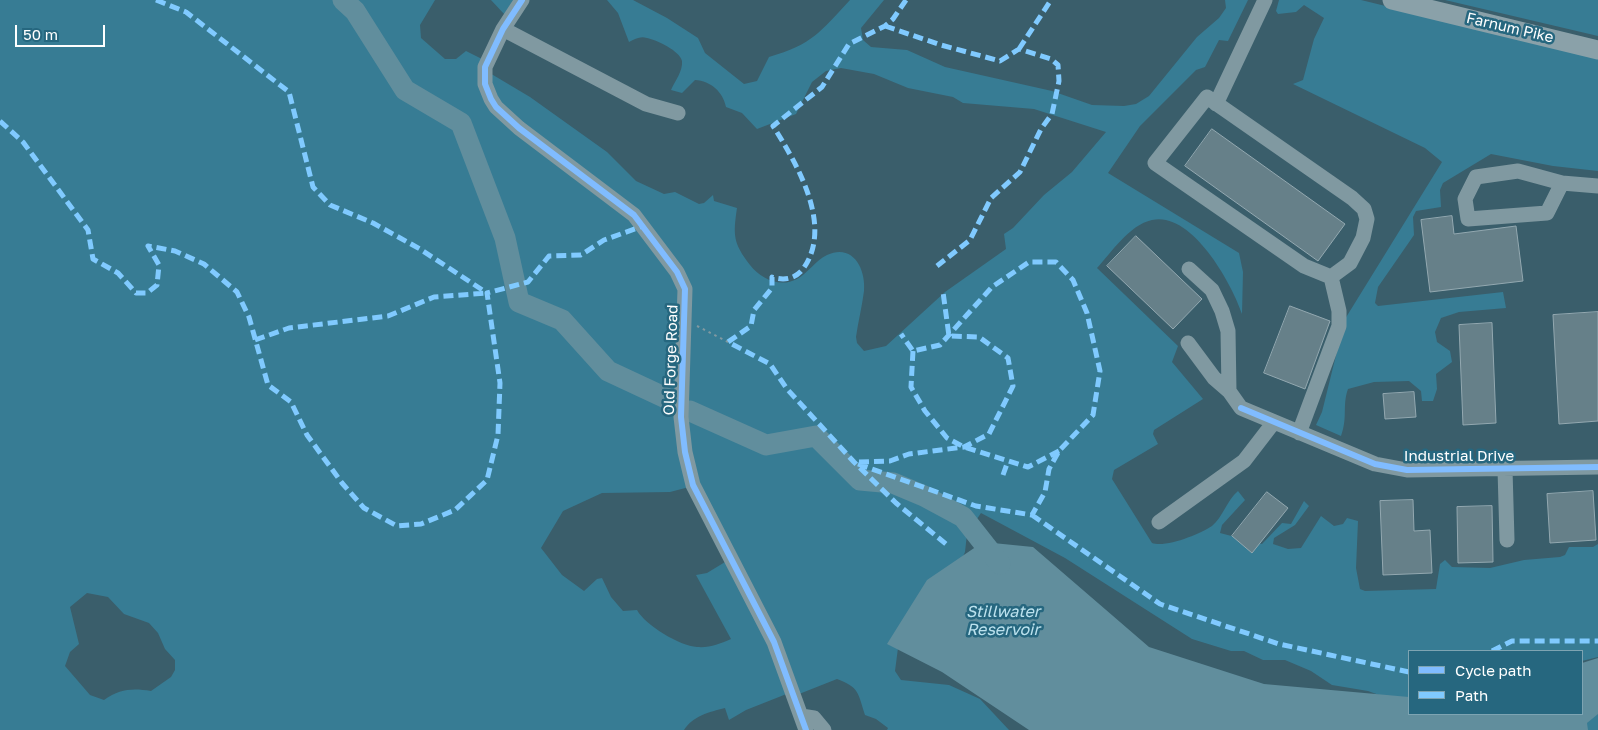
<!DOCTYPE html>
<html>
<head>
<meta charset="utf-8">
<style>
  body { margin:0 }
  #map { position:relative; width:1598px; height:730px; overflow:hidden; background:#3a5e6b; font-family:"Golos Text",sans-serif }
  canvas { display:block }
  .legend { position:absolute; left:1408px; top:650px; width:175px; height:65px; box-sizing:border-box; background:#26677f; border:1px solid #7da4b2; margin:0; padding:6px 9px; list-style:none; font-size:15px; color:#fff }
  .legend li { display:flex; align-items:center; gap:10px; height:25px }
  .legend b { width:25px; border:1px solid #7da4b2 }
  .scale { position:absolute; left:15px; top:25px; width:90px; height:22px; box-sizing:border-box; border:2px solid #fff; border-top:0; padding-left:6px; font-size:15px; line-height:18px; white-space:nowrap; color:#fff; -webkit-text-stroke:4px #26677f; paint-order:stroke }
</style>
</head>
<body>
<div id="map">
<canvas width="1598" height="730"></canvas>
<ul class="legend">
<li><b style="height:6px;background:#80bcff"></b>Cycle path</li>
<li><b style="height:6px;background:#80caff"></b>Path</li>
</ul>
<div class="scale">50 m</div>
</div>
<script>
const g = document.querySelector('canvas').getContext('2d');
g.lineJoin = 'round';
function paint(path, color) { g.fillStyle = color; g.fill(path, 'evenodd'); }
function strokePath(path, color, width, dash) { g.strokeStyle = color; g.lineWidth = width; g.lineCap = dash ? 'butt' : 'round'; g.setLineDash(dash || []); g.stroke(path); }
function label(font, color, halo, rows, align = 'center') {
  g.font = font + ' "Golos Text",sans-serif'; g.lineWidth = 5; g.setLineDash([]); g.textBaseline = 'middle'; g.strokeStyle = halo; g.fillStyle = color; for (const [text, x, y, turn = 0] of rows) {
    g.save(); g.translate(x, y); g.rotate((+turn || 0) * Math.PI / 180); g.textAlign = isNaN(turn) ? turn : align; if (halo) g.strokeText(text, 0, 0); g.fillText(text, 0, 0); g.restore();
  }
}
paint(new Path2D(`
  M0 0H435L420 25 421 38 445 59H456L466 51 486 61 488 72 530 97 607 152 636 181 664 194 675 192 699 204 704 203 713 195 714 201 737 208C733 235 733 243 750 265 761 279 780 288 797 279 808 273 816 260 827 255 853 243 866 269 864 291 862 307 858 322 856 337L857 343 864 351 886 346 945 292 1006 249 1004 234 1013 228 1044 195 1072 172 1106 132 1034 109 963 103 953 97 908 88 874 74 841 68 826 71 812 82 796 114 757 129 742 113 726 107C723 92 711 81 695 80L682 93 671 90C675 81 683 71 682 61 680 51 657 40 647 38 640 36 635 39 629 42L618 13 607 0H633L667 18 698 38 705 53 744 84 757 81 769 57C813 44 819 33 850 0H884L861 28 863 40 871 47 907 50 945 67 1052 91 1092 105 1124 106 1136 104 1149 96 1197 37 1219 18 1226 8 1225 0H1248L1228 41 1219 40 1205 67 1196 70 1140 126 1108 173 1239 253 1243 272 1242 314C1232 284 1192 211 1152 220 1129 225 1112 252 1097 268L1178 346 1172 362 1203 399 1154 430 1153 434 1158 444 1114 470 1112 479 1152 543C1166 548 1200 534 1212 526 1223 517 1227 500 1238 491L1245 500 1222 525 1220 533 1262 544 1282 523 1291 524 1304 501 1309 506 1295 525 1274 538 1273 544 1288 549 1301 548 1321 516 1334 526 1343 524 1347 518 1358 521 1356 568 1360 589 1365 591 1436 589 1440 564 1445 560 1452 567 1490 568 1524 560 1560 557 1565 555 1569 547H1593L1598 544V657L1582 661V651H1409V698L1393 700 1368 691 1332 685 1311 671 1285 660H1263L1244 651H1231L1192 639 1065 558 981 513 967 534 965 552 959 565 898 648 895 671 901 680 949 685 980 699 1009 730H887L888 728 876 719 865 715C858 693 859 687 837 679L794 696 789 693 746 710 729 720 725 708C709 712 693 716 684 730H0ZM693 486 730 559 707 573 696 575 731 639C719 644 710 648 697 647 680 646 645 625 637 610L623 611 611 597 602 578 597 579 584 591 562 575 541 548 563 511 602 493 670 492ZM87 593 108 597 124 614 149 623 158 633 165 649 175 660V670L171 677 151 691C132 688 120 689 104 700L90 695 65 666 70 652 79 644 70 607Z
  M491 0H516L505 15Z
  M1279 0H1361L1598 58V171L1553 166 1491 154 1443 183 1440 190 1441 207 1416 211 1413 217 1414 235 1378 287 1375 303 1378 306 1503 292 1506 308 1459 312 1441 318 1435 332 1437 342 1450 351 1452 362 1436 374 1437 389 1433 401H1422L1421 391 1409 381 1374 382 1348 389C1342 406 1348 417 1341 436L1316 425 1322 412 1345 319 1442 162 1425 148 1293 84 1303 80 1314 39 1324 18 1304 5 1296 12 1278 14 1276 11Z
  M1445 0H1598V36Z
  M1598 713V730H1583L1591 716Z`), '#377c94');
paint(new Path2D(`
  M983 542 1033 547 1149 647 1264 684 1409 697V714H1582V663L1598 658V714L1587 723 1588 730H1029L942 672 887 644 927 580Z`), '#618e9d');
strokePath(new Path2D(`
  M343 0 355 11 405 90 461 123 505 238 519 302 562 320 608 371 668 399
  M690 411 766 445 816 436 860 480 893 483 924 496 963 517 1000 564`), '#618e9d', 21);
const building = new Path2D(`
  M1212 129 1345 224 1318 261 1185 166Z
  M1452 216 1454 234 1516 226 1523 281 1430 292 1421 220Z
  M1136 236 1202 299 1173 329 1107 266Z
  M1290 306 1330 321 1305 389 1264 373Z
  M1598 312V421L1559 424 1553 315Z
  M1492 323 1496 423 1463 425 1459 325Z
  M1414 392 1416 417 1385 419 1383 394Z
  M1593 491 1596 540 1550 543 1547 494Z
  M1267 492 1288 508 1252 553 1232 536Z
  M1413 500 1414 531 1430 530 1432 573 1383 575 1380 501Z
  M1492 506 1493 562 1458 563 1457 507Z`);
paint(building, '#668089');
strokePath(building, '#93a8b0', 1);
strokePath(new Path2D(`
  M697 326 728 342`), '#8099a1', 2, [2.5, 4]);
strokePath(new Path2D(`
  M522 0 503 29 485 67V84L491 99 496 107 519 128 634 215 677 272 685 289 681 417 685 452 693 485 774 642 806 730
  M503 29 646 104 678 113
  M1207 97 1352 198 1364 209 1367 219 1363 238 1350 263 1331 277 1304 266 1155 163Z
  M1216 104 1265 0
  M1562 183 1547 213 1468 219 1465 199 1476 177 1518 171 1562 183 1598 186
  M1189 269 1212 290 1222 311 1228 331 1229 391 1241 408 1375 464 1407 470 1598 467
  M1188 343 1214 378 1229 391
  M1299 433 1339 326V311L1331 277
  M1505 469 1507 540
  M1159 522 1244 461 1274 422
  M801 716 814 718 824 730`), '#8099a1', 15);
strokePath(new Path2D(`
  M1392 0 1598 50`), '#8aa1a9', 19);
strokePath(new Path2D(`
  M156 0 186 12 289 92 313 187 330 205 373 223 420 249 487 293
  M906 0 893 19 885 26 849 44 822 87 773 126C797 164 834 226 803 269 795 279 784 281 772 277V288L754 310 751 326 728 342 770 364 787 389 854 462 896 503 946 544
  M885 26 941 45 1000 61 1019 49 1051 59 1058 65 1059 81 1052 114 1041 129 1020 172 991 198 970 240 937 266
  M1019 49 1051 0
  M0 121 23 142 88 230 93 259 118 273 136 293H147L157 285 159 265 148 246 175 251 204 264 237 292 249 317 268 385 291 402 307 435 342 483 364 508 397 526 421 524 455 510 487 480 498 435 500 383 487 293 528 282 549 256 581 255 604 240 643 226
  M255 340 289 328 388 316 434 297 487 293
  M913 351 911 387 925 411 947 438 964 447 1028 467 1059 451
  M859 462 890 461 909 454 964 447 989 434 1013 386 1008 358 979 337 949 336 943 292
  M858 464 976 506 1032 515 1045 492 1049 469 1059 451 1093 415 1100 371 1087 313 1073 280 1056 262H1029L992 287 940 345 913 351 901 334
  M1003 475 1008 461
  M1032 515 1160 604 1279 644 1409 672
  M1492 651 1512 641H1598`), '#80caff', 5, [10, 5]);
strokePath(new Path2D(`
  M522 0 503 29 485 67V84L491 99 496 107 519 128 634 215 677 272 685 289 681 417 685 452 693 485 774 642 806 730
  M1241 408 1375 464 1407 470 1598 467`), '#80bcff', 6);
label('15px', '#fff', '#26677f', [
  ["Farnum Pike",1510,28,13],
  ["Old Forge Road",671,360,-88],
  ["Industrial Drive",1459,456]
]);
label('italic 16px', '#bce2ee', '#26677f', [
  ["Stillwater",1003,612],
  ["Reservoir",1003,630]
]);
</script>
</body>
</html>
